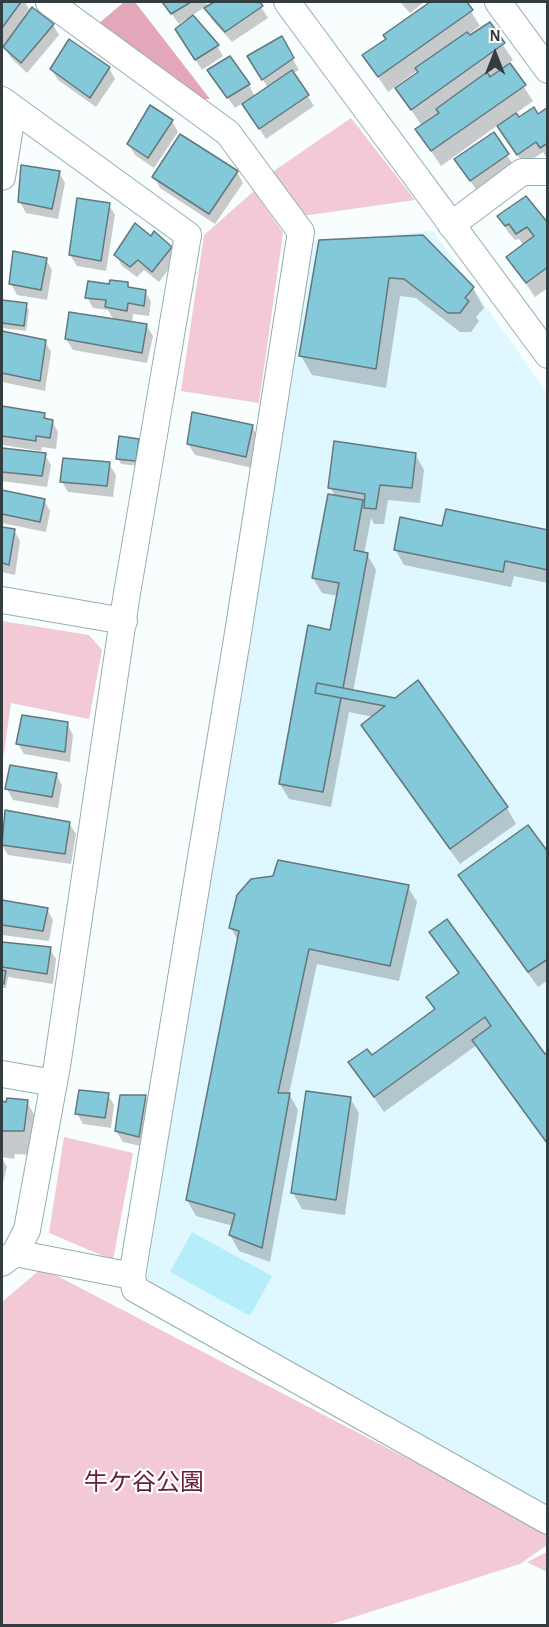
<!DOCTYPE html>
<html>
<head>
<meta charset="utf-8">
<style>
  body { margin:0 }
  #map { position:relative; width:549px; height:1627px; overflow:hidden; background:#f8fdfe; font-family:"Alegreya Sans",sans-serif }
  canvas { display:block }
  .frame { position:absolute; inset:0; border:3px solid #333c3e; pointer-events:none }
  .north { position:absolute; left:465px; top:24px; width:60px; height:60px; -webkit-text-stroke:4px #fff; paint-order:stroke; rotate:0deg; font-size:16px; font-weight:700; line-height:24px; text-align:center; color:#333c3e }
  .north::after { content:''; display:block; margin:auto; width:21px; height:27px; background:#333c3e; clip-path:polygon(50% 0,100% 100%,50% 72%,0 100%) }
</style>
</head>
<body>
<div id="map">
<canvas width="549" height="1627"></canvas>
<div class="frame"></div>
<div class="north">N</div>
</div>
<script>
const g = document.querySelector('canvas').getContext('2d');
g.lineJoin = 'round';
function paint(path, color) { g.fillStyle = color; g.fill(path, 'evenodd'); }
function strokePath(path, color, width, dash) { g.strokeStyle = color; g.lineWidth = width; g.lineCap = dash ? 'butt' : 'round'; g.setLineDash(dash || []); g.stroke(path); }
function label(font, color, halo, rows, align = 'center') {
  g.font = font + ' "Alegreya Sans","Noto Sans JP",sans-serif'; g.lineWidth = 4.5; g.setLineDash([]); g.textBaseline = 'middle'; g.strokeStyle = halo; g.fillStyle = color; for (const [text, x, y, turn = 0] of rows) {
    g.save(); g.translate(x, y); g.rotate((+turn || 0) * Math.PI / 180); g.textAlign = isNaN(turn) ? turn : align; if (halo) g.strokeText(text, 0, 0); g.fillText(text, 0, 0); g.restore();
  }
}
paint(new Path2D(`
  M433 231 547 393V1514L145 1290 218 812 292 379 313 241Z`), '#dff8ff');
paint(new Path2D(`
  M351 118 415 200 302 216 271 173Z
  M254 191 283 233 259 403 181 391 204 235Z
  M2 621 89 635 102 650 89 719 11 703 2 767Z
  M64 1137 133 1153 113 1260 49 1233Z
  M42 1268 510 1512 547 1534V1545L520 1564 329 1625 2 1626V1302Z
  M547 1552V1572L527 1562Z`), '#f2c9d5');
paint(new Path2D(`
  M124 2H135L210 99H199L98 24Z`), '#e3a7b9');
paint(new Path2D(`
  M192 1232 272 1276 250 1316 170 1272Z`), '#b5edfa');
paint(new Path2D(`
  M2 2H25L29 9 24 16 53 25 59 35 27 73 11 58 3 45 2 47Z
  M163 2H206L209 7 216 2H258L268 18 232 42 212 20 205 7 191 16 217 46 223 56 202 70 183 40 187 21 186 19 179 24Z
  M400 2H424L410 13Z
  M432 2 437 5 441 2H465L480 26 469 34 471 36 489 24 513 60 508 63 533 101 515 114 518 119 538 116 548 109 547 158 543 152 524 165 498 125 441 166 417 130 422 126 397 89 420 73 418 70 388 92 364 56 387 40 385 35Z
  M281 38 299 70 293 73 314 106 266 139 243 103 235 108 209 71 249 85 255 97 268 88 249 56Z
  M109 68 115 79 96 107 58 80 51 69Z
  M172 121 178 132 154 168 135 155 128 144Z
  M493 134 514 166 477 191 463 170Z
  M59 172 65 183 58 219 26 213 20 202Z
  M237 172 243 183 215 224 160 188 154 177Z
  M109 205 115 215 106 271 77 266 70 255Z
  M499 217 548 224V288L535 297 508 257 523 245 519 239 515 240 508 232Z
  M321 241 473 288 484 308 476 317 479 321 471 332H460L416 298 400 296 386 388 312 375 301 356Z
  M171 248 177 258 159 282 144 270 137 277 122 266 116 255Z
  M46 259 52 270 47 300 17 295 11 284Z
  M128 284 130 289 145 291 151 302 149 316 133 314 132 323 146 325 153 336 147 363 73 350 66 339 114 321 108 310 93 308 87 297 110 286Z
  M2 302 26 305 29 310 26 331 2 328Z
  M2 333 45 341 51 352 45 391 2 382Z
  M2 408 44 414 48 420 52 421 58 432 56 449 42 447 41 451 3 445 2 442Z
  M252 426 258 437 252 468 195 455 188 444Z
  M138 440 141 445 139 466 121 464 118 458Z
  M2 449 45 455 51 465 47 487 2 481Z
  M415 454 424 470 420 503 388 500 384 524H374L371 518 364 554H367L376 570 353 692 396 700 418 683 507 808 516 824 460 864 371 740 363 725 373 717 349 712 331 807 289 799 280 784 331 631 338 596 322 593 313 578 335 496 330 487Z
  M109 464 116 475 113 497 68 492 62 482Z
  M2 492 44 500 50 511 46 532 2 523Z
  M2 528 14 530 20 541 15 575 2 572Z
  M444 528 548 532V583L514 576 511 587 404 565 395 549Z
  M67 724 73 735 70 762 24 754 18 744Z
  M56 774 62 785 58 808 13 800 7 789Z
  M6 811 69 823 76 834 71 864 8 855 2 845Z
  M548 854V980L538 987 469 891 460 875Z
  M408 887 417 902 399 981 317 964 289 1094 298 1110 270 1262 239 1251 230 1235 233 1226 196 1216 187 1200 238 941 231 928Z
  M2 902 47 909 53 920 49 941 2 935Z
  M431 932 545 1056 548 1054V1144L477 1045 384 1112 350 1063 372 1057 436 1011 428 997 459 974Z
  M2 943 50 949 56 959 53 984 8 977 6 988H2Z
  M108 1095 114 1105 111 1128 83 1124 77 1113Z
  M145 1097 152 1107 145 1147 123 1142 116 1131Z
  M350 1098 359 1113 345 1215 302 1209 293 1193Z
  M27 1102 40 1125 37 1155 15 1154 14 1159 2 1157V1103Z
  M2 1158 7 1167 2 1186Z`), '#0003');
const building = new Path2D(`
  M2 2H21L2 28Z
  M162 2H191L171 14Z
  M214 2H260L263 6 225 32 204 8Z
  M430 2H467L473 10 378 77 362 55 386 39 383 35Z
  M32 7 54 24 21 63 3 47Z
  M193 15 219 45 195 60 175 29Z
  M490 22 505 43 411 110 395 88 418 72 415 68 467 32 470 35Z
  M282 36 294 58 262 80 247 56Z
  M69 39 110 67 90 98 50 69Z
  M230 56 250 84 227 98 207 70Z
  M510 63 526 85 431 151 415 129 439 113 436 109 487 72 490 77Z
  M292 70 309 95 259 129 242 104Z
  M150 105 173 120 148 158 127 144Z
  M534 107 538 114 548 107V143L540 148 536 142 517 155 497 126 516 113 519 117Z
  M494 132 509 154 470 181 454 159Z
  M180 134 238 171 209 214 152 177Z
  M21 165 60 171 52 209 18 202Z
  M526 196 548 223V267L526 283 506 257 534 236 527 227 516 234 509 224 505 226 497 216Z
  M77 198 110 203 101 261 69 255Z
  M135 223 151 236 154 231 172 247 152 272 138 260 130 267 114 255Z
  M423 235 474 287 465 298 469 301 460 313H448L404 279 389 278 376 369 299 356 319 240Z
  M13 251 47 258 41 290 9 284Z
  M110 280 128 282V287L146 290 144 306 128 303 127 311 105 307 106 300 85 298 88 281 109 284Z
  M2 300 27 303 24 326 2 323Z
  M69 312 147 324 142 353 65 339Z
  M2 331 46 340 40 381 2 373Z
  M2 406 45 413 44 418 53 420 50 438 36 436V441L2 436Z
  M192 412 253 425 246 457 187 444Z
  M119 436 139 439 136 461 116 459Z
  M334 441 416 453 412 488 380 485 376 509 364 508 365 494 328 488Z
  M2 448 46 453 42 476 2 472Z
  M63 458 110 462 107 486 60 482Z
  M2 490 45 499 40 522 2 514Z
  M328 494 363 500 354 550 368 553 343 688 317 683 315 693 341 698 323 792 279 784 308 625 330 630 339 583 312 578Z
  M446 509 548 530V570L505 561 503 572 394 550 400 517 442 526Z
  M2 527 15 529 9 565 2 563Z
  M418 680 508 807 450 849 361 725 385 706 315 693 317 683 395 698Z
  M22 715 68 722 65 752 16 744Z
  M10 765 57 773 52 797 5 789Z
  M5 810 70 822 65 854 2 845Z
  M528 825 548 852V959L528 972 458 875Z
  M278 860 409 885 390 966 309 949 278 1093H290L262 1248 229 1235 235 1214 186 1200 239 931 229 928 237 895 251 879 273 876Z
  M2 900 48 908 43 931 2 925Z
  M447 919 545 1054 548 1052 547 1143 472 1040 491 1026 485 1017 374 1097 348 1062 367 1049 372 1055 435 1009 426 997 459 973 429 932Z
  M2 942 51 947 47 974 2 967Z
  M2 970 6 971 4 984H2Z
  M79 1090 109 1093 105 1118 75 1114Z
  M306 1091 351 1097 336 1200 291 1193Z
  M120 1095H146L139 1137 115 1131Z
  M7 1098 28 1100 24 1131H2V1133V1101L6 1102Z`);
paint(building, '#83c9da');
strokePath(building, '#63777c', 1.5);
const minor = new Path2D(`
  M49 2 228 133 301 232 238 633 132 1276
  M287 2 548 355
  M498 2 548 70
  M2 100 188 235 126 599 57 1066 27 1230 15 1253 2 1263
  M2 177 13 108
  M451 225 522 172H548
  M2 600 124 621
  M2 1074 54 1083
  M15 1253 132 1276 135 1289 548 1521`);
strokePath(minor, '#97adb2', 28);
strokePath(minor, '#fff', 26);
label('24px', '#66203c', '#fff', [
  ["牛ケ谷公園",144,1483]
]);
</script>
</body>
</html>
